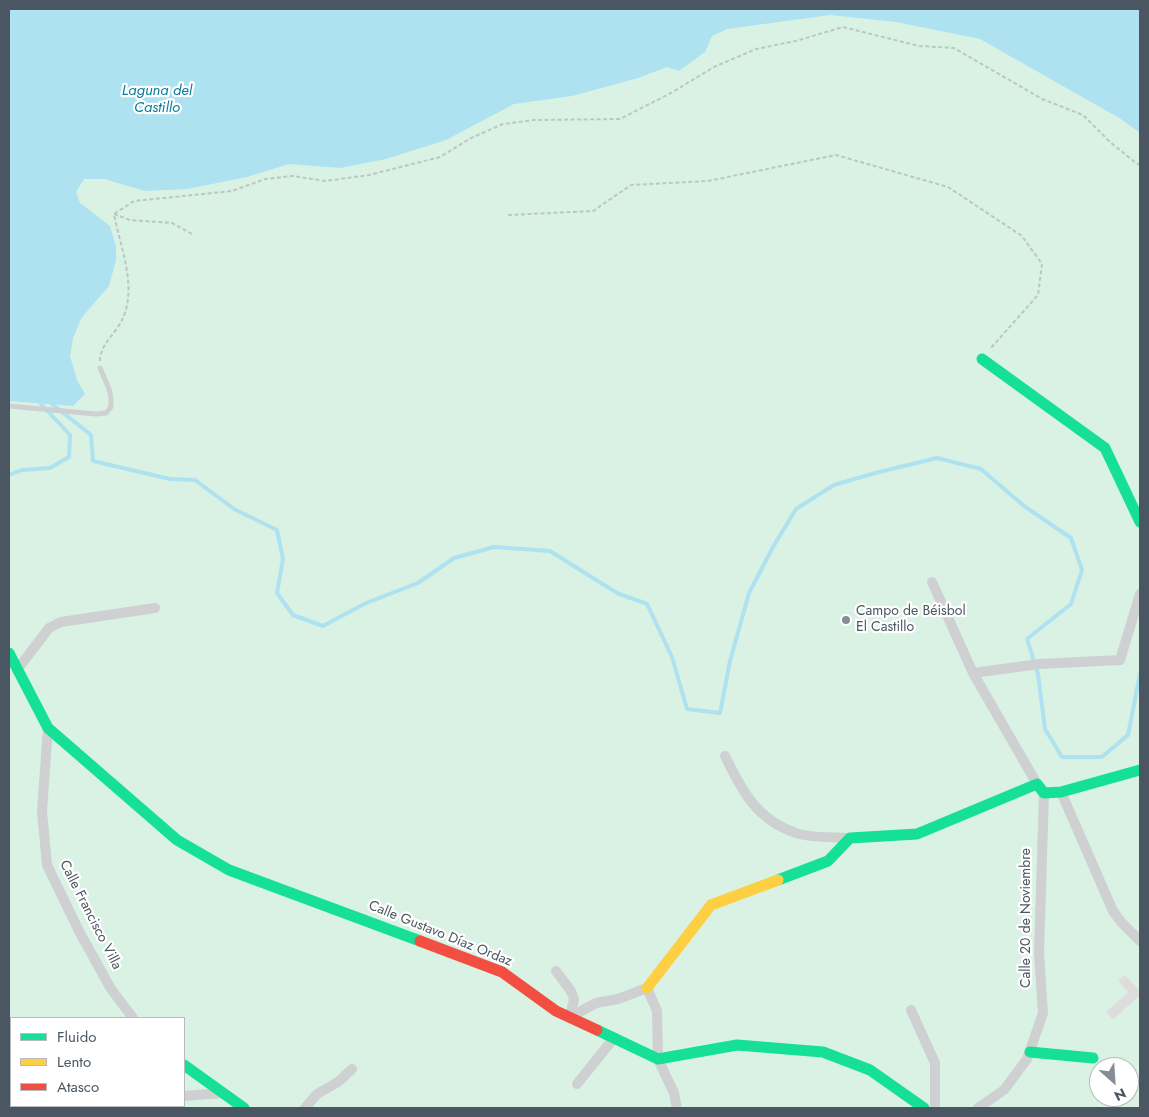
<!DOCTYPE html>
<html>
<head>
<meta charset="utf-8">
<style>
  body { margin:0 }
  #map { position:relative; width:1149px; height:1117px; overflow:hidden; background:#f4f4f4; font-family:Jost,sans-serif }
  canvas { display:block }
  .frame { position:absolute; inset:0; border:10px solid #4a5661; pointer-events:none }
  .legend { position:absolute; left:10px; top:1017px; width:175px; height:90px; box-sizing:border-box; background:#fff; border:1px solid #b7bbc0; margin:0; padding:6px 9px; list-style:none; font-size:15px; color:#4a5661 }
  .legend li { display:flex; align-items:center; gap:10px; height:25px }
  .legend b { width:25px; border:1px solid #b7bbc0 }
  .north { position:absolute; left:1089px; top:1057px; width:50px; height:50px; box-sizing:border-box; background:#fff; border:1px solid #b7bbc0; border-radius:50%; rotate:154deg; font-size:14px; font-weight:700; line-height:20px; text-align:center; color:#4a5661 }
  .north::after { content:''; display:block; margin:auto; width:18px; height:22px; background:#868d94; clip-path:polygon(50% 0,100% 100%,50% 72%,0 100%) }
</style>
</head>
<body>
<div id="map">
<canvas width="1149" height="1117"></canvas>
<div class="frame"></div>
<ul class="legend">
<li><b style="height:6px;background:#16e098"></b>Fluido</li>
<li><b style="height:6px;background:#ffcf43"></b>Lento</li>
<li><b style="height:6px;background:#f24e42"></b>Atasco</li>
</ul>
<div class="north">N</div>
</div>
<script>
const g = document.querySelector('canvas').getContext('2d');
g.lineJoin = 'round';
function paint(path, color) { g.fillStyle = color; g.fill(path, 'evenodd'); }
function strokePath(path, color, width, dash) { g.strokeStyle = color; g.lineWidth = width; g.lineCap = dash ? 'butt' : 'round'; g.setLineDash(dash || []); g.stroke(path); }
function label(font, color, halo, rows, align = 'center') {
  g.font = font + ' Jost,sans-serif'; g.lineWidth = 4.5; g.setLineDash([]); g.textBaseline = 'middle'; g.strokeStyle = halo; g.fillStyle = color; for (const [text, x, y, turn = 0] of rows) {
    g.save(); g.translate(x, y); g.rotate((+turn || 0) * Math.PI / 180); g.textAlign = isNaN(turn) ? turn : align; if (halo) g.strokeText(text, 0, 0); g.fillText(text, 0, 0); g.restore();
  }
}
paint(new Path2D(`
  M9 9H1140V1108H9ZM11 1018H184V1106H11ZM1099 1067H1129V1097H1099Z`), '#d9f2e3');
paint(new Path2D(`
  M9 9H1140V133L1121 119 980 39 896 22 830 15 727 29 712 36 705 52 679 71 667 67 638 78 572 96 514 104 446 140 386 159 340 168 289 164 247 177 187 189 145 191 104 179H84L76 192 80 203 110 226 116 246V260L109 286 82 317 73 338 70 356 77 380 85 394 73 406 9 401Z`), '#aee2f0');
strokePath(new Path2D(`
  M52 404 91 435 93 461 170 479 195 480 234 509 277 530 283 559 277 593 293 615 323 626 366 603 418 583 454 558 494 547 550 551 617 593 647 604 672 657 687 709 720 713 730 661 749 593 773 547 796 509 834 485 875 473 937 458 981 469 1024 506 1071 538 1082 570 1071 604 1027 639 1038 674 1045 729 1062 757H1102L1128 735 1140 674
  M9 475 22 470 50 468 69 457 70 435 41 404`), '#aee2f0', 4);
const building = new Path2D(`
  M1125 975 1140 991V995L1113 1020 1106 1012 1128 992 1118 981Z`);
paint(building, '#ddddde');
strokePath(building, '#e5e6e7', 1);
strokePath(new Path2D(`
  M114 214 130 220 172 223 194 235
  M508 215 593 211 631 185 708 181 836 155 948 187 1022 236 1042 264 1038 295 990 349
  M100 361C100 345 115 334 122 320 138 287 120 247 114 214L134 201 232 191 265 179 293 176 325 181 369 175 440 157 471 138 503 124 534 120 620 119 671 93 714 67 756 49 796 41 843 27 919 46 954 48 1042 99 1083 115 1110 142 1136 163 1140 165`), '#bcc7c4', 2, [4, 2.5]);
strokePath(new Path2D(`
  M9 406 96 414 106 413 111 407V398L109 389 100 368`), '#ced0d2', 5);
strokePath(new Path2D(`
  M932 582 973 673 1037 784
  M17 670 49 628 61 622 155 608
  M973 673 1039 664 1120 660 1140 594
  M48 728 42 811 47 865 79 931 111 989 133 1018
  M725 756C742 791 757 820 796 833 808 838 836 837 850 838
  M1061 792 1113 911 1122 923 1140 941
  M556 971 571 991 574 999 570 1017
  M911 1010 935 1063V1108
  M570 1017 596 1003 618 999 647 988 657 1011 658 1059 674 1093 677 1108
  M577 1084 614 1038
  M184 1096 222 1093
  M163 1108 164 1106
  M305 1108 317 1094 338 1082 352 1069
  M978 1108 1004 1090 1027 1059 1043 1013 1039 953 1044 793`), '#ced0d2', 10);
strokePath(new Path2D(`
  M982 359 1105 448 1140 522
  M9 653 48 728 177 840 229 870 420 941
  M778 880 828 861 850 838 917 834 1037 784 1044 793 1061 792 1140 770
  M597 1030 658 1059 737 1045 823 1052 870 1070 924 1108
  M1030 1052 1093 1058
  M184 1065 244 1108`), '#16e098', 11);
strokePath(new Path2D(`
  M647 988 711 905 778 880`), '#ffcf43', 11);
strokePath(new Path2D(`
  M420 941 502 972 556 1011 597 1030`), '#f24e42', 11);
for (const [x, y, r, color] of [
  [846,620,5,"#868d94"]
]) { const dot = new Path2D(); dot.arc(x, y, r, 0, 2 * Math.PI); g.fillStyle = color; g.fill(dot); strokePath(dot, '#fff', 2); }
label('14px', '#4a5661', '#fff', [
  ["Campo de Béisbol",856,612],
  ["El Castillo",856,628]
], 'left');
label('14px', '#4a5661', '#fff', [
  ["Calle Francisco Villa",90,915,63],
  ["Calle 20 de Noviembre",1027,918,-90],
  ["Calle Gustavo Díaz Ordaz",440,934,22]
]);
label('italic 15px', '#0c7c9b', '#fff', [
  ["Laguna del",157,91],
  ["Castillo",157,108]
]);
</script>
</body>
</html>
